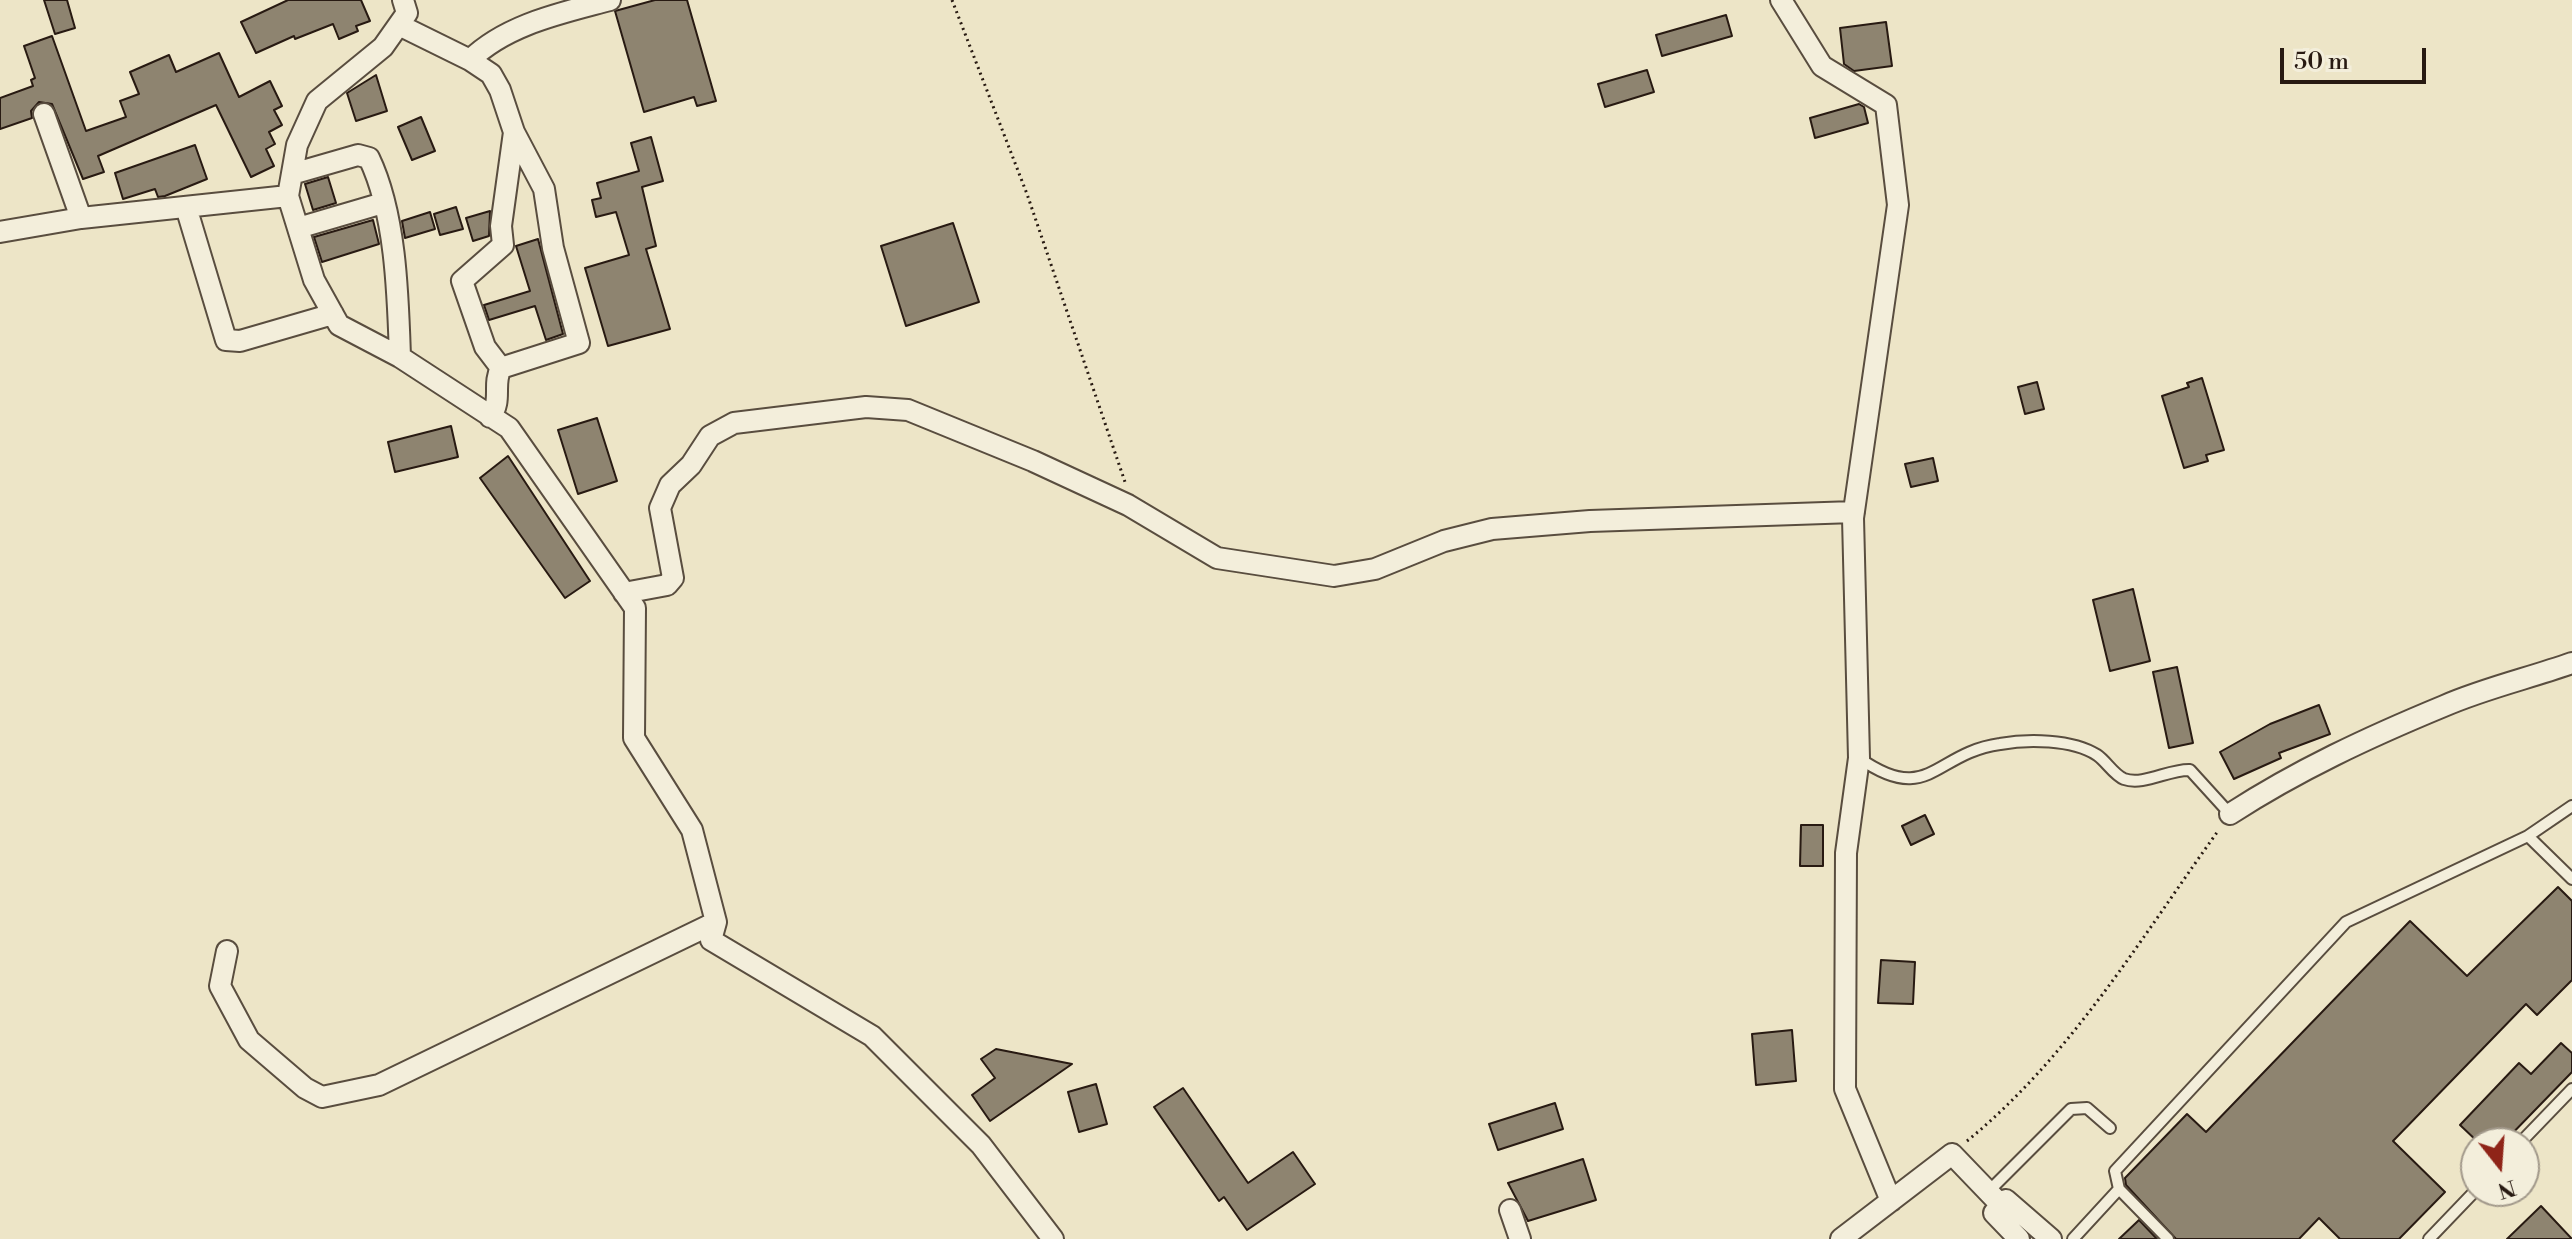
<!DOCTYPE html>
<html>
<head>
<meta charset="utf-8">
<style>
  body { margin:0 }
  #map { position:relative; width:2572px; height:1239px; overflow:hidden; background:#ede5c7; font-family:"Libre Bodoni",serif }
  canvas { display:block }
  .north { position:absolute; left:2460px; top:1127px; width:80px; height:80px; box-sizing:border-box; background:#f3eedb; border:2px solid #a2998b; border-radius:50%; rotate:163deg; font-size:22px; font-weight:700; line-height:32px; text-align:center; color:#281a12 }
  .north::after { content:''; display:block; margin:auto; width:28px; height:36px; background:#8f2418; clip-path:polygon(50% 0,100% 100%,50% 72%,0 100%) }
  .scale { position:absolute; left:2280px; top:48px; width:146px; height:36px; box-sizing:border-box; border:4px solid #281a12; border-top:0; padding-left:10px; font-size:24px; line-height:28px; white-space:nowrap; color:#281a12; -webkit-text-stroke:6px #f3eedb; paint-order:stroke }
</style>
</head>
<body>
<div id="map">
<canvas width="2572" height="1239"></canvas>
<div class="north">N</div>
<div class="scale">50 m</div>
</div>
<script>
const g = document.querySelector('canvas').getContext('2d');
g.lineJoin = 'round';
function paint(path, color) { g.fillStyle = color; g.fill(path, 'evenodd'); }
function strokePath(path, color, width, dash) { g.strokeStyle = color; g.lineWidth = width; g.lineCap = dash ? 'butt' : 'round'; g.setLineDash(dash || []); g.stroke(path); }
const building = new Path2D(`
  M44 0H67L75 28 55 34Z
  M288 0H361L370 21 356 26 358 31 339 39 333 24 295 39 294 36 256 53 241 22Z
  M655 0H687L716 101 697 106 694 97 644 112 615 11Z
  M1726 15 1732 36 1662 56 1656 35Z
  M1886 22 1892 66 1854 71 1844 64 1840 28Z
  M52 36 86 131 126 117 120 101 139 94 130 72 169 55 176 72 219 53 239 97 270 81 282 106 274 110 282 125 269 132 275 144 266 149 274 166 251 177 216 105 98 156 104 172 83 179 52 104 39 102 31 111 32 118 0 129V98L33 86 31 80 35 78 24 46Z
  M1647 70 1654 92 1605 107 1598 84Z
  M376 75 387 111 356 121 347 93Z
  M1859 104 1864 107 1868 123 1815 138 1810 118Z
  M421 117 435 151 412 160 398 127Z
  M651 137 663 181 642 187 656 246 646 249 670 329 608 346 585 268 629 255 616 212 596 217 592 200 601 198 597 183 639 171 631 143Z
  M195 145 207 179 165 196 158 197 155 189 123 199 115 173Z
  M328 177 336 203 313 210 305 184Z
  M456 207 463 229 440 235 434 214Z
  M490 211 489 236 473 241 466 218Z
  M430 212 435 229 405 238 402 221Z
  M373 220 379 244 322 262 314 237Z
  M953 223 979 302 906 326 881 246Z
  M538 239 563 334 546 340 535 306 489 320 484 305 530 291 516 246Z
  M2202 378 2224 450 2206 455 2208 461 2184 468 2162 396 2189 387 2187 383Z
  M2037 382 2044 409 2025 414 2018 387Z
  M597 418 617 481 578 494 558 430Z
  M451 426 458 457 395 472 388 442Z
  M508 456 590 581 565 598 480 478Z
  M1933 458 1938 481 1911 487 1905 464Z
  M2133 589 2150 661 2110 671 2093 600Z
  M2177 667 2193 743 2169 748 2153 672Z
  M2319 705 2330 734 2279 753 2281 758 2234 779 2220 752 2270 724Z
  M1925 815 1934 834 1911 845 1902 826Z
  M1801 825H1823V866H1800Z
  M2558 887 2572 901V980L2537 1015 2526 1004 2393 1141 2445 1192 2399 1239H2340L2319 1218 2299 1239H2176L2126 1185 2125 1178 2187 1114 2206 1132 2410 921 2467 976Z
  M1881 960 1915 962 1913 1004 1878 1003Z
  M1792 1030 1796 1081 1756 1085 1752 1034Z
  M2561 1043 2572 1053V1072L2503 1143H2479L2460 1125 2519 1063 2531 1074Z
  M996 1049 1072 1064 990 1121 972 1095 995 1078 981 1059Z
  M1096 1084 1107 1124 1079 1132 1068 1092Z
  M1183 1088 1248 1183 1293 1152 1315 1184 1247 1230 1224 1197 1219 1201 1154 1107Z
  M1555 1103 1563 1129 1498 1150 1489 1124Z
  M1583 1159 1596 1200 1528 1221 1508 1183Z
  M2541 1206 2572 1239H2507Z
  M2139 1220 2157 1239H2119Z`);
paint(building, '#8e8470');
strokePath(building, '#281a12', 2);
const lane = new Path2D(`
  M1859 758C1929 807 1934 753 2000 744 2027 739 2072 739 2097 755 2106 761 2114 775 2124 779 2144 786 2169 769 2190 770L2230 814
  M2528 836 2572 806
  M2520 1143 2572 1089
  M1990 1190 2071 1109 2087 1108 2110 1128
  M2073 1239 2119 1189
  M2168 1239 2119 1189 2115 1171 2346 922 2528 836 2572 879
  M2429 1239 2476 1190`);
const street = new Path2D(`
  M403 0 407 13 383 47 317 101 297 145 288 196 314 280 339 325 400 357 509 428 635 608 634 738 692 830 716 922 711 940 872 1036 981 1145 1053 1239
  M1781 0 1822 66 1886 105 1898 205 1853 518 1859 758 1846 853 1845 1089 1891 1201
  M399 25 470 60C507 24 562 13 610 0
  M470 60 491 74 500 90 514 132 544 189 553 248 579 343 501 368C492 385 503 400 490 417
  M44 114 81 218
  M292 174 358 155 369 158C396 214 398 296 400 357
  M186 207 226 340 240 341 333 314
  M298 228 383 203
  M0 232 81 218 288 196
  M501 368 485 347 462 281 503 245 501 226 514 132
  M624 593 667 585 673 578 660 508 670 485 691 465 710 436 734 423 866 407 908 410 1033 461 1128 505 1217 558 1334 576 1375 569 1444 541 1492 529 1590 521 1854 512
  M2230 814C2298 770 2369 737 2444 706 2485 688 2530 678 2572 663
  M227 951 220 986 249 1040 305 1088 322 1097 379 1085 716 922
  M1510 1210 1520 1239
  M1841 1239 1952 1154 2001 1205
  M2019 1239 1994 1213 2006 1200 2051 1239`);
strokePath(lane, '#594d3f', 14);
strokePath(street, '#594d3f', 24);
strokePath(new Path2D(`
  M952 0 1027 194 1125 482
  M1967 1141C2070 1057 2141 938 2218 831`), '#281a12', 3, [2, 4]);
strokePath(lane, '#f3eedb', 10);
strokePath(street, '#f3eedb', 20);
</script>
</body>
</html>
